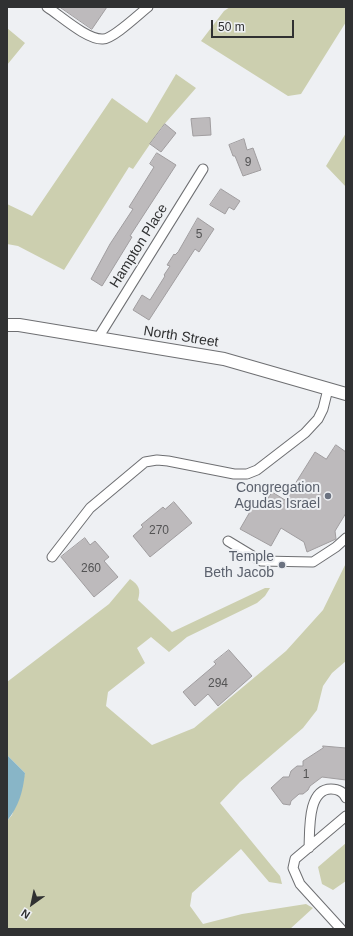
<!DOCTYPE html>
<html>
<head>
<meta charset="utf-8">
<style>
  body { margin:0 }
  #map { position:relative; width:353px; height:936px; overflow:hidden; background:#eef0f3; font-family:Helvetica,sans-serif }
  canvas { display:block }
  .frame { position:absolute; inset:0; border:8px solid #303132; pointer-events:none }
  .north { position:absolute; left:12px; top:884px; width:40px; height:40px; -webkit-text-stroke:3px #eef0f3; paint-order:stroke; rotate:213deg; font-size:11px; font-weight:700; line-height:16px; text-align:center; color:#303132 }
  .north::after { content:''; display:block; margin:auto; width:14px; height:18px; background:#303132; clip-path:polygon(50% 0,100% 100%,50% 72%,0 100%) }
  .scale { position:absolute; left:211px; top:20px; width:83px; height:18px; box-sizing:border-box; border:2px solid #303132; border-top:0; padding-left:5px; font-size:12px; line-height:14px; white-space:nowrap; color:#303132; -webkit-text-stroke:3px #eef0f3; paint-order:stroke }
</style>
</head>
<body>
<div id="map">
<canvas width="353" height="936"></canvas>
<div class="frame"></div>
<div class="north">N</div>
<div class="scale">50 m</div>
</div>
<script>
const g = document.querySelector('canvas').getContext('2d');
g.lineJoin = 'round';
function paint(path, color) { g.fillStyle = color; g.fill(path, 'evenodd'); }
function strokePath(path, color, width, dash) { g.strokeStyle = color; g.lineWidth = width; g.lineCap = dash ? 'butt' : 'round'; g.setLineDash(dash || []); g.stroke(path); }
function label(font, color, halo, rows, align = 'center') {
  g.font = font + ' Helvetica,sans-serif'; g.lineWidth = 4; g.setLineDash([]); g.textBaseline = 'middle'; g.strokeStyle = halo; g.fillStyle = color; for (const [text, x, y, turn = 0] of rows) {
    g.save(); g.translate(x, y); g.rotate((+turn || 0) * Math.PI / 180); g.textAlign = isNaN(turn) ? turn : align; if (halo) g.strokeText(text, 0, 0); g.fillText(text, 0, 0); g.restore();
  }
}
paint(new Path2D(`
  M230 7H346V22L301 94 288 96 201 41 224 11Z
  M7 28 25 43 7 65Z
  M176 74 196 88 161 128 133 169 129 167 64 270 18 246 7 244V204L32 216 112 98 147 123Z
  M346 133V187L326 166Z
  M346 563V661L332 673 323 686 317 710 303 728 240 782 220 803 280 876 282 884 269 882 241 849 192 893 190 906 203 924 242 914 306 904 313 908 290 929H7V821L12 815 25 773 7 755V682L109 604 130 579C139 585 141 589 138 600L172 632 265 588H270L265 596 257 603 187 637 169 652 151 637 137 648 145 663 108 692 106 706 152 745 194 728 286 651 323 610Z
  M346 843V881L333 890 322 884 318 867Z`), '#cccfaf');
paint(new Path2D(`
  M7 755 25 773C23 791 19 806 7 821Z`), '#88b5c7');
const building = new Path2D(`
  M60 7H107L92 29Z
  M210 118 211 135 193 136 191 119Z
  M165 124 176 133 161 152 150 144Z
  M244 139 247 150 253 148 261 170 243 176 235 156H233L229 145Z
  M157 153 176 165 130 236 132 237 102 286 91 279 110 244 133 209 129 207 154 167 150 164Z
  M221 189 240 201 234 210 229 207 225 214 210 205Z
  M198 218 214 229 199 252 195 249 149 320 133 310 142 295 150 300 165 276 164 275 170 266 167 265 174 254 175 255 178 252Z
  M336 445 346 452V513L335 531 336 539 307 552 304 542 281 528 271 546 240 529 251 510 259 502 264 504 272 492 285 500 315 452 326 459Z
  M174 502 192 523 150 557 133 536 143 527 141 525 163 507 165 509Z
  M85 538 90 545 95 541 109 557 104 561 118 577 94 597 61 557Z
  M229 650 252 676 218 706 208 694 195 706 183 692 216 664 214 662Z
  M323 746 346 748V780L322 777 310 786 308 790 303 794H299L291 801 290 805 283 804 271 788 283 777H289L291 771 297 766H303V761L323 748Z`);
paint(building, '#bdbabc');
strokePath(building, '#a09d9f', 1);
const street = new Path2D(`
  M47 7C61 16 87 40 103 39 113 39 139 14 148 7
  M98 338 203 169
  M228 541 261 561 313 562 336 547 346 538
  M52 557 90 508 145 462 157 460 168 461 234 474H247L257 470 305 433 318 419 323 409 328 389
  M309 848C310 831 307 789 331 789 338 789 343 791 346 798
  M341 929 300 884 293 868 295 859 346 816`);
const secondary = new Path2D(`
  M7 325H19L224 359 346 394`);
strokePath(street, '#6e6f72', 11);
strokePath(secondary, '#6e6f72', 14);
strokePath(street, '#fff', 9);
strokePath(secondary, '#fff', 12);
for (const [x, y, r, color] of [
  [328,496,4,"#6b7280"],
  [282,565,4,"#6b7280"]
]) { const dot = new Path2D(); dot.arc(x, y, r, 0, 2 * Math.PI); g.fillStyle = color; g.fill(dot); strokePath(dot, '#eef0f3', 1.5); }
label('12px', '#535354', null, [
  ["9",248,163],
  ["5",199,235],
  ["270",159,531],
  ["260",91,569],
  ["294",218,684],
  ["1",306,775]
]);
label('14px', '#303132', '#eef0f3', [
  ["Hampton Place",139,246,-58],
  ["North Street",181,337,9]
]);
label('14px', '#5b616d', '#eef0f3', [
  ["Congregation",320,488],
  ["Agudas Israel",320,504],
  ["Temple",274,557],
  ["Beth Jacob",274,573]
], 'right');
</script>
</body>
</html>
